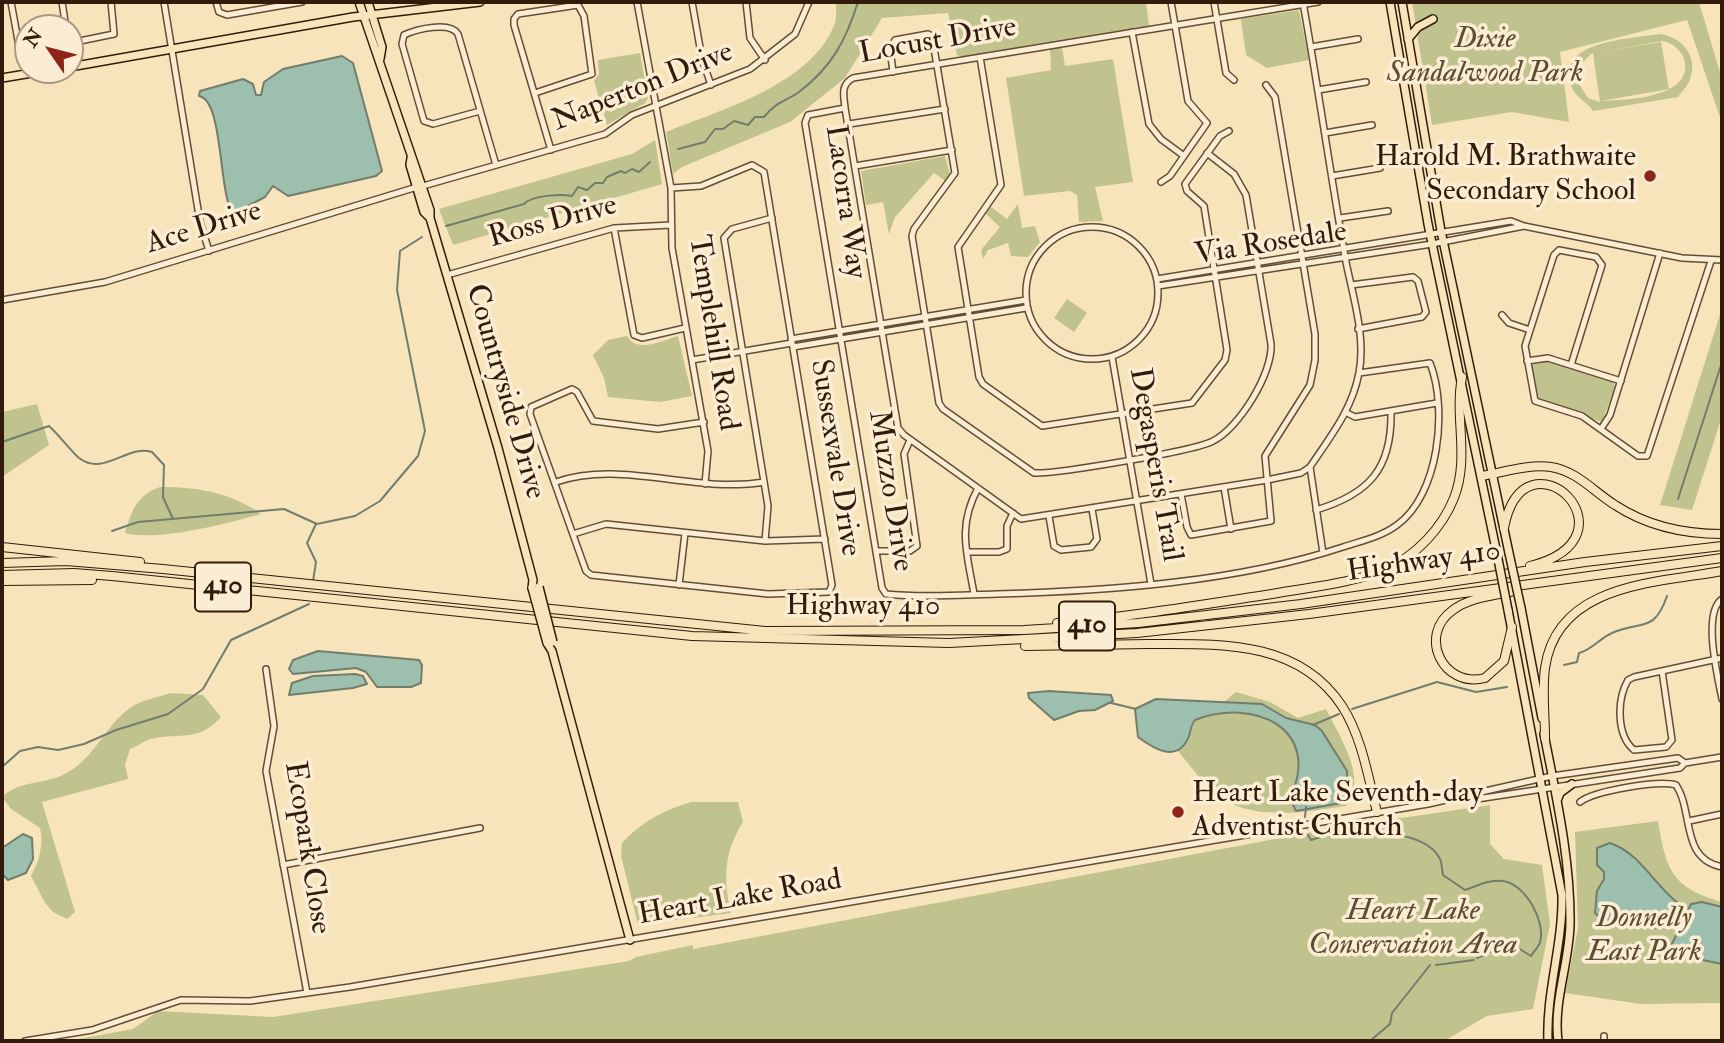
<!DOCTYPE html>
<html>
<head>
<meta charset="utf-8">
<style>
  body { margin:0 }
  #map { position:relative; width:1724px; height:1043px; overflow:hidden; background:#f8e4bb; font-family:"IM FELL Double Pica",serif }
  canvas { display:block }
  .frame { position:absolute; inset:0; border:4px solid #321b0b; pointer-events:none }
  .north { position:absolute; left:14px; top:14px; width:70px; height:70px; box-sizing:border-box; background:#faedd3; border:2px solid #aa9983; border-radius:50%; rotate:305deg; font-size:19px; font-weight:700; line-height:28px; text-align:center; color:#321b0b }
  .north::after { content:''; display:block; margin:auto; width:24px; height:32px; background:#8f2418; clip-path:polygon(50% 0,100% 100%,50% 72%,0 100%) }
</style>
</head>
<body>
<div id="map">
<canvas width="1724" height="1043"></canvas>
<div class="frame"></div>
<div class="north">N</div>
</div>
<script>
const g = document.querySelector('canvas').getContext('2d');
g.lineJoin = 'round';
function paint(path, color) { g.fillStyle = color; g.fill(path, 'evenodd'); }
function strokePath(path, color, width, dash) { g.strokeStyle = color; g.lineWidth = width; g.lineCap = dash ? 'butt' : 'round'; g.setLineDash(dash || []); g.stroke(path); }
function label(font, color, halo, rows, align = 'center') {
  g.font = font + ' "IM FELL Double Pica",serif'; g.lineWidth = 7; g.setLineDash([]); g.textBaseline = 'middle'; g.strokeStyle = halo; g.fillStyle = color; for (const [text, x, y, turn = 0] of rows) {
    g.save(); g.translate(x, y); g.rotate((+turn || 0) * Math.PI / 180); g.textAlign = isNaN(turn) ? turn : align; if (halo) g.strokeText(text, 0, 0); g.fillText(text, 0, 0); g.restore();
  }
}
paint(new Path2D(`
  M836 2H1146L1149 26 962 57 957 55 948 13 882 18 845 78 790 122 682 167 673 174 666 132C720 110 813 84 835 23 837 17 836 8 836 2Z
  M1412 2H1699L1722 79V123L1687 20 1560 52 1569 122 1512 112 1432 125Z
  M1299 10 1309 60 1267 68 1246 55 1241 19Z
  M1659 34C1681 36 1699 56 1690 79 1688 86 1681 92 1678 97L1593 111C1589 103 1577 99 1572 88 1552 40 1632 39 1659 34ZM1663 41C1674 44 1683 51 1685 63 1690 98 1625 100 1601 101L1669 89 1661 42 1594 53ZM1592 53 1593 54 1600 102 1588 98 1577 81 1579 66Z
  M1062 47 1065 66 1113 59 1133 182 1095 187 1103 221 1079 222 1077 195 1070 191 1024 196 1006 78 1051 70 1050 48Z
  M640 53 648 98 645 103 607 125 594 81 599 74 598 60Z
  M655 140 662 184 453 245 439 209 632 154Z
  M945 156 950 174 947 182 934 173 895 217 889 234 883 202 866 205 861 171Z
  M1018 204 1022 228 1035 226 1040 242 1028 257 1011 256 1008 243 988 250 983 259 981 250 1000 227 986 214 991 207 1007 219Z
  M1067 299 1087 313 1074 332 1054 318Z
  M1722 308V416L1692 510 1660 505Z
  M627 336C637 354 663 340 678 336L692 396 660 402 608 397 604 378 593 355 608 340Z
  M1547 361 1613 382 1615 387 1602 422 1539 401 1532 365Z
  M37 404 49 445 2 477V412Z
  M160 487C197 487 230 492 261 514 229 523 157 542 125 533 132 510 136 496 160 487Z
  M1236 692 1270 702 1298 718 1326 709C1339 736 1369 779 1346 806 1306 812 1248 823 1214 792 1200 780 1189 764 1177 750L1189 736 1195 720 1209 714Z
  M170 693 203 695 221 717C198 743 180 732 151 739 144 741 137 746 130 749L125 765 128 779 42 802 75 912 67 919 53 912 45 903 31 876C39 862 44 844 40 828L11 809 2 797C18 782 38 784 58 777 94 764 103 725 133 706 143 700 159 697 170 693Z
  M691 802H738L743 822C724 852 723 879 731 913L638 925 621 856 622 843C643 821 662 811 691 802Z
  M1490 805V844L1504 859 1542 865 1550 924 1533 1009 1487 1016 1444 1041H68L133 1029 158 1011 273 1017 629 961 636 957 693 945V949L1333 828Z
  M1658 821C1666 870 1672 888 1722 902V1003L1641 1004 1565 993 1578 928 1575 832Z`), '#c0c38e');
const water = new Path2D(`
  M342 56 353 63 382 171 376 176 288 196 273 186 265 197 244 208 234 217C218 196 224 100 199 96L200 91 243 79 253 84 256 95H261L264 82 283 69Z
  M318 651 419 660 422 665 421 683 411 687H377L366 672 356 668 293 674 289 669 293 660Z
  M355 674 363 676 367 684 353 688 289 695 292 683 313 676Z
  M1049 691 1111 695 1113 701 1095 710 1079 711 1054 720 1029 698 1028 693Z
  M1156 699 1262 704 1286 718 1315 725 1322 731 1347 771V802L1296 811 1290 798C1323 728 1253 697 1195 720 1191 725 1191 729 1189 736 1178 764 1154 749 1138 737L1135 709Z
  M23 834 32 838 33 859 26 873 8 880 2 874V848Z
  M1610 843C1640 853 1654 885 1678 903L1670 926C1656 932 1604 923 1595 913L1597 891 1604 879V872L1597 865V848Z
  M1702 902 1722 907V964L1683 956 1671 946 1691 904Z`);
paint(water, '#9dbfae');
strokePath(water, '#727d6d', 2);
strokePath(new Path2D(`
  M678 149 705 142 715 129H723L734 121 748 125 755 117H764C777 101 785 102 799 92 832 67 846 40 858 2
  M446 226 524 204C532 195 561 194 572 196L578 187 587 190 595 183H603L607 177 621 171 625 173 632 169 639 172 650 162
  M2 442 49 426C59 435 71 451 79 458 104 477 127 444 152 452L164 465 163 497 173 519
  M1678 499 1722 362
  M112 531 138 522 284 509 317 524 355 516 380 501 418 456 425 431 397 290 400 251 422 237
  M313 581 316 562 307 543 316 524
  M1564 665 1577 662 1579 653C1592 650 1600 638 1612 633 1641 620 1654 634 1667 596
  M1111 703 1136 709
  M1352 709 1437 682 1476 692 1507 687
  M1313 725 1339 714
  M2 767 20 751 38 747 58 750 84 744 116 730 168 714 203 689 231 640 309 604
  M1305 817 1306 807
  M1308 835 1311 840C1340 829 1424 825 1440 859 1442 863 1442 871 1443 875L1465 890C1477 886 1490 879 1503 881 1525 884 1546 921 1540 942 1539 947 1533 952 1531 956L1510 943 1491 952
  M1477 958 1487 954
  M1436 965 1474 960
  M1370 1041 1390 1024 1392 1013 1430 965`), '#727d6d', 2);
const minor = new Path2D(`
  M11 2 19 46 28 51
  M62 2 66 28
  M164 2 200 222 209 251
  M216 2 219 12 227 15 302 2
  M637 2 671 188 672 248 708 451 705 484
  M692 2 702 59 711 85
  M746 2 750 38 765 60
  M1214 2 1226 73 1234 80
  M1303 2 1304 8C1319 93 1331 178 1346 262 1353 297 1366 337 1359 373 1352 410 1330 437 1310 467L1301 473 1267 480 1021 519 904 435 898 428 845 108C844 96 840 85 853 78 1008 54 1163 28 1318 2
  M1132 32 1149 124 1161 139 1184 156
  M70 43 114 34 111 2
  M1311 47 1358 39
  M980 57 1001 185 958 247 979 377 983 384 1042 426 1192 403 1225 360 1227 350 1204 206 1187 191 1185 184 1220 136 1229 131
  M893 72 890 49 895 40 928 34 932 36 955 173 914 229 912 236 939 403 943 409 1034 473C1056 474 1195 451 1213 441 1239 428 1273 373 1271 344L1246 195 1234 174 1207 153
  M1318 90 1366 82
  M535 93 592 74 584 16 578 5 518 14 514 19V25L551 150
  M845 108 808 115 805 123 882 588 886 594C922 598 961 595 997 594 1108 591 1237 582 1343 547 1361 541 1381 537 1397 525 1439 495 1448 409 1430 363L1359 373
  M480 111 433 124 424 121 402 44 404 35C417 29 450 21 458 34L496 165
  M849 124 945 109
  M1325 133 1372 125
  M855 166 952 150
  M1332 176 1380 168
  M1161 182 1170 176 1207 123 1188 101 1171 2
  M423 186 605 134 632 115 750 69 795 34 809 2
  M671 188 701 186 752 165 764 172 832 585 829 592 768 594 591 575 586 571 530 414 531 407 572 389 577 392 593 421 658 429 704 422
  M1340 218 1388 211
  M1026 293a66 66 0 1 1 132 0a66 66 0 1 1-132 0Z
  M614 228 634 335 642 338 685 328
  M447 275 614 228 671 225
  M1157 279 1511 221 1524 226 1682 258 1722 260
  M1351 285 1413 277 1418 281 1426 312 1422 317 1358 329
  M1158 286 1432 244 1524 226
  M2 300 105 282 417 187
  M1502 315 1509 323 1530 330
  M791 339 1026 300
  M793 347 1026 308
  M1112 357 1151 584
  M692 360 792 343
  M1527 361 1548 358 1621 381
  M1571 365 1602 265 1596 257 1559 250 1554 255 1525 346 1535 401 1582 416 1638 456H1647L1711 261
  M1347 413 1355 417 1437 403
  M1601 429 1610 415 1660 253
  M1310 467 1323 553
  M556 482C622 459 694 494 764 482
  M1224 487 1231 529
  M1181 494 1187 527 1191 535 1271 521 1265 456 1310 385 1315 360V334L1275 97 1266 85
  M1316 510C1369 494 1392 469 1391 412
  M1049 516 1054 546 1061 550 1091 547 1097 539 1092 509
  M573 534 606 524 765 541 825 539
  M765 541 768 506 724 238 732 229 772 218
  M876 551H910L917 546 904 454 910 440
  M967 552H999L1007 549V526L1013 513
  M679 585 685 533
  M974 594C967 553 957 527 978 488
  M1722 599C1702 613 1718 678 1722 699
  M266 669 274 726 266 771 307 993
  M1662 671 1672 740 1666 747 1634 750C1616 735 1617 699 1628 680L1634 677 1722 658
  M1468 798 1477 799 1680 768 1685 763 1722 757
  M1580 802C1594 791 1657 780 1676 785 1694 812 1680 859 1722 867
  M1689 821 1722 814
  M283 865 480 828
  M25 1041 92 1030 181 1000 250 1001 350 987 1428 804 1552 776 1678 758 1685 763
  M1604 1041V1036`);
const major = new Path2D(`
  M359 2 430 210V218L498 448 533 580 532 588
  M368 2 382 47 380 59
  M1390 2 1428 224 1497 554
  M1402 2 1441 231 1509 553
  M1408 39 1418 27 1433 19
  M70 67 353 17 480 2
  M2 78 50 70
  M411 158 410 165 424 212 430 218
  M1521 608 1542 718
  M1508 610 1562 895C1563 945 1546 992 1548 1041
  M547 643 552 651 630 940
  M1544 734C1556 795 1571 861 1570 925 1569 964 1553 1002 1558 1041
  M1557 801 1560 793 1572 784`);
const highway = new Path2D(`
  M1482 476C1504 472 1529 464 1551 467 1577 471 1594 492 1615 505 1647 526 1685 534 1722 534
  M1504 528C1524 422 1645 537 1530 566
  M2 547 140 562
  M2 563 66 561 163 569 765 631 1024 630 1138 623 1301 604 1585 562 1722 546
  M2 575 74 573 112 576 692 636 949 643 1137 633 1309 614 1722 558
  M2 581 92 580
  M1510 592C1491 596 1469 598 1453 610 1417 635 1443 689 1485 678L1504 661 1512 627
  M1057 623C1129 617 1200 605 1272 594 1309 587 1351 584 1386 569 1416 556 1442 528 1454 498 1470 457 1454 418 1462 377
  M1025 646C1066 645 1107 645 1148 644 1218 644 1298 639 1342 706 1362 737 1368 777 1377 812
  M1545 738C1545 715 1542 691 1545 668 1557 583 1657 583 1722 571`);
strokePath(minor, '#644d37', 8);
strokePath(major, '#321b0b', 10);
strokePath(highway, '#321b0b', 10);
strokePath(minor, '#faedd3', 5);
strokePath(major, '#f8e4bb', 7);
strokePath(highway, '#f8e4bb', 8);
const majorBridge = new Path2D(`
  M1509 553 1521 608
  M1497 554 1508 610
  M539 587 553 642
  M532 588 547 643`);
strokePath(majorBridge, '#321b0b', 10, []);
strokePath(majorBridge, '#f8e4bb', 7);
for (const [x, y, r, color] of [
  [1650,176,7,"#8f2418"],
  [1178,812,7,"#8f2418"]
]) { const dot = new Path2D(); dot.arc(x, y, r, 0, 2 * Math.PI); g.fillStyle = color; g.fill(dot); strokePath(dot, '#faedd3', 2.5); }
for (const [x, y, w] of [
  [223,587,56],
  [1087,626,56]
]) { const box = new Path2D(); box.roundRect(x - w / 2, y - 24.5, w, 49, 5); g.fillStyle = '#faedd3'; g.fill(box); strokePath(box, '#321b0b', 2); }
label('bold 28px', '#321b0b', null, [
  ["410",223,587],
  ["410",1087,626]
]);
label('italic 30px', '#5d4d32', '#faedd3', [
  ["Dixie",1485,41],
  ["Sandalwood Park",1485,75],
  ["Heart Lake",1413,913],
  ["Conservation Area",1413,947],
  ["Donnelly",1644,920],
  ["East Park",1644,954]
]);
label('30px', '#321b0b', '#faedd3', [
  ["Locust Drive",938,42,-10],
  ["Naperton Drive",643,88,-22],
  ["Lacorra Way",844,202,82],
  ["Ross Drive",553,223,-15],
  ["Ace Drive",204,229,-17],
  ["Via Rosedale",1271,245,-9],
  ["Templehill Road",712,333,81],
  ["Countryside Drive",504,392,74],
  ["Sussexvale Drive",834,458,81],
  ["Degasperis Trail",1154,465,80],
  ["Muzzo Drive",889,491,81],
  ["Highway 410",1424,563,-8],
  ["Highway 410",863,608],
  ["Ecopark Close",306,848,81],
  ["Heart Lake Road",740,899,-10]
]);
label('30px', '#321b0b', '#faedd3', [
  ["Harold M. Brathwaite",1636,159],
  ["Secondary School",1636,193],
  ["Heart Lake Seventh-day",1192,795,"left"],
  ["Adventist Church",1192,829,"left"]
], 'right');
</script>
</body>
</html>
